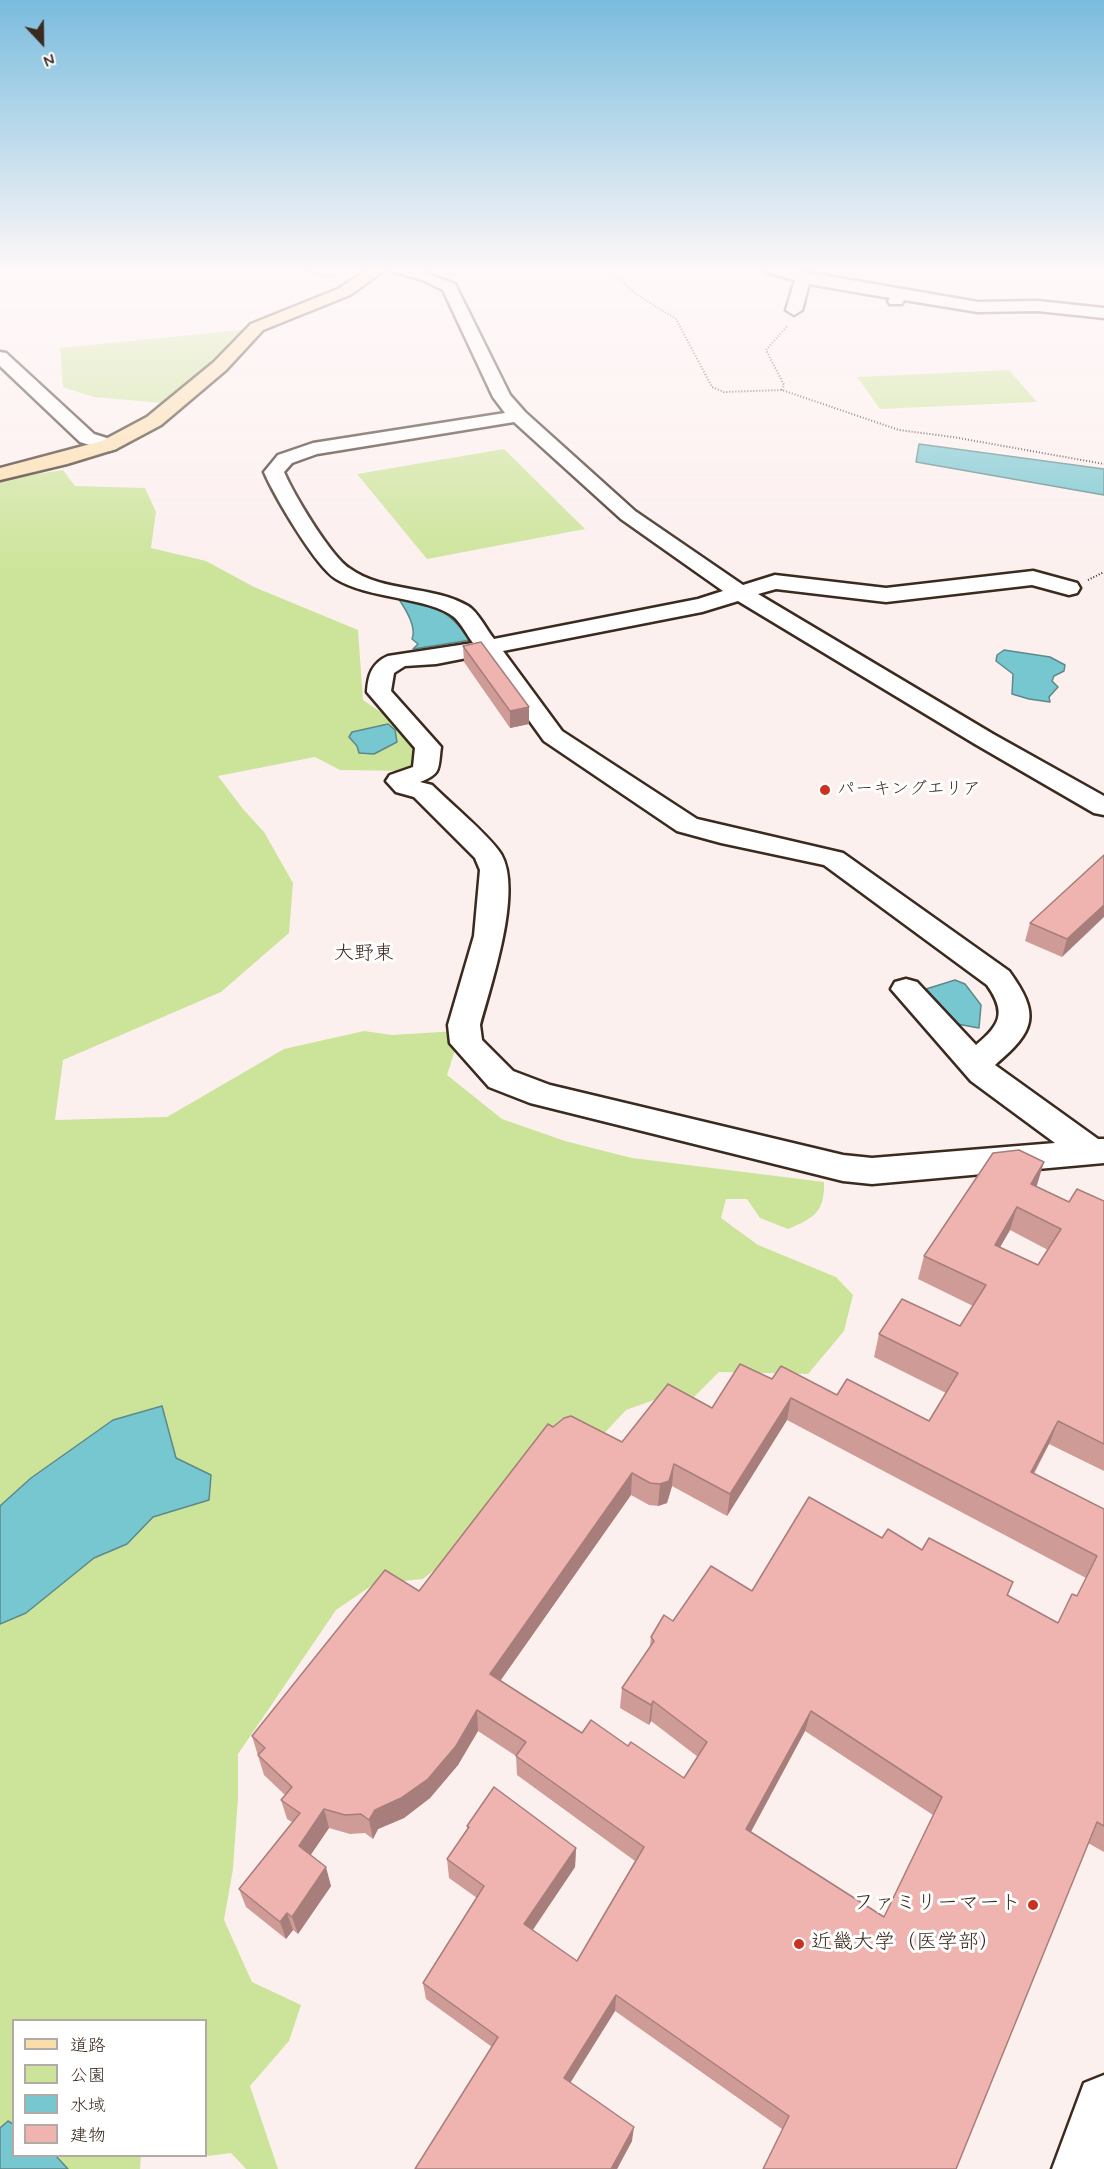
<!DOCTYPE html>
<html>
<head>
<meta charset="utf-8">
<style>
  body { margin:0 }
  #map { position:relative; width:1104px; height:2169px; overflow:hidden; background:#fcf0ef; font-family:Mynerve,"Klee One",sans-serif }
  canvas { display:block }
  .legend { position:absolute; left:12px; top:2019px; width:195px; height:138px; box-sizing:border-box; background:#fff; border:2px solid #b1aaa5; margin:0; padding:8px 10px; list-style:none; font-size:18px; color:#3b2a1e }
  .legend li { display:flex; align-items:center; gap:12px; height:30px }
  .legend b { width:30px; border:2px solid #b1aaa5 }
  .north { position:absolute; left:12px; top:12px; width:60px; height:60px; -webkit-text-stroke:4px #fff; paint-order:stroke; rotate:158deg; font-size:16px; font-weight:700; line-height:24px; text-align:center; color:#3b2a1e }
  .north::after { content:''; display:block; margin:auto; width:21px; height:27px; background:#3b2a1e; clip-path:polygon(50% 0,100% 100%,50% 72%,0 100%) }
</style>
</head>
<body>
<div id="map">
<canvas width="1104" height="2169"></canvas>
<ul class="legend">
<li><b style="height:8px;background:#fbddab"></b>道路</li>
<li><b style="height:16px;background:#cce499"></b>公園</li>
<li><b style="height:16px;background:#76c7d0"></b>水域</li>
<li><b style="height:16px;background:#efb4b0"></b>建物</li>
</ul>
<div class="north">N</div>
</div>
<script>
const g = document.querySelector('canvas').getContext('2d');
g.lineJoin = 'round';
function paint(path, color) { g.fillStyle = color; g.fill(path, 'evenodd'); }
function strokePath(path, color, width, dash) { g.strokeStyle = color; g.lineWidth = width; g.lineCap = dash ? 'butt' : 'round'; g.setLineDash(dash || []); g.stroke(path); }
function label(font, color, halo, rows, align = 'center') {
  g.font = font + ' Mynerve,"Klee One",sans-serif'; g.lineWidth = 6; g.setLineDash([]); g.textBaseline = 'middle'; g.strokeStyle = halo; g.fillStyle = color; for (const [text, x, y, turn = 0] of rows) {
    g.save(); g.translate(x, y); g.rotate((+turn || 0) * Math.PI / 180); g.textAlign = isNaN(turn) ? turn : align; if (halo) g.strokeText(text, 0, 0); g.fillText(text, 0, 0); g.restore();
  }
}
paint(new Path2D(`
  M250 329 162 403 93 397 63 387 60 348Z
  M1009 370 1037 402 880 409 857 377Z
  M504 449 585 529 427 559 357 474Z
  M63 470 75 486 145 488 156 512 151 548 206 561 254 587 358 630 363 700 395 722 418 749 408 771 340 770 315 757 218 776 243 809 264 832 293 883 289 933 221 992 63 1060 55 1120 167 1117 284 1049 364 1031 392 1035 456 1031 455 1050 447 1075 502 1119 565 1141 632 1158 824 1182C825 1212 814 1218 788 1229L760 1218 747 1199H726L721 1218 758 1245 836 1277 853 1295 844 1331 808 1374 719 1372 692 1399 668 1395 626 1410 599 1439 423 1579 374 1584 336 1610 238 1754V1797L233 1869 224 1920 252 1982 301 2005 289 2041 250 2086 278 2169H246L231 2153 208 2156 206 2153V2020H14V2156H141L140 2169H0V480Z`), '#cce499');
const water = new Path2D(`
  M919 444 1104 469V495L916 462Z
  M398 598C436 606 447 609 471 640L413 649 418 644 412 639C417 627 405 608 398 598Z
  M1004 650 1050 657 1065 665 1064 671 1054 676 1052 681 1058 687 1049 697 1050 702 1029 699 1012 694 1013 674 996 661 997 655Z
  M388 724 395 730 397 742 374 754 359 753 357 746 349 737 352 732Z
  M955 980 965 984 981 1005 979 1028 957 1024 926 989Z
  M162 1406 176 1458 211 1475 209 1500 153 1517 127 1544 94 1558 26 1613 0 1624V1506L31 1478 113 1420Z
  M8 2121 13 2124 14 2156H56L68 2169H0V2128Z`);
paint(water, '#76c7d0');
strokePath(water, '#5e8889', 1.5);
const minor = new Path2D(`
  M391 269H416L455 284 510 395 525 412 635 511 743 585 775 575 886 588 1033 571 1077 583 1080 588 1077 593 1069 595 1032 585 886 602 776 589 758 594 993 734 1104 796V815L1094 813 975 744 738 601 702 612 503 651 562 731 697 819 843 853 1009 971C1041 1015 1035 1031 995 1065L1098 1139H1104V1163L872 1184 843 1181 530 1103 489 1087 450 1043 448 1025 474 936 480 870 475 858 414 797 396 792 386 781 390 775 413 767 415 748 367 692C368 675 372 663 388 656L473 643C467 635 461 623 454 617 429 597 368 599 336 579 315 566 274 495 264 472L278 455 313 443 505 413 493 397 443 290 423 280 394 272ZM514 422 621 519 723 591 698 599 494 639C486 629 478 612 468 606 432 585 383 593 349 568 330 555 294 495 284 472L292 463 317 454ZM482 655 544 741 677 831 721 843 824 865 987 985C1007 1013 1000 1025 976 1045L917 982 906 979 895 982 891 989 971 1081 1055 1143 872 1158 843 1155 550 1085 513 1071 482 1040 480 1025C491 984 523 891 501 854 489 835 450 803 432 785L420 782C442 774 438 768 441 747L391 691 394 673 405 666 436 664Z
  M762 269H787L978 302 1038 301 1104 308V318L1038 311 978 312 904 300 902 304H890L888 301 890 298 809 284 802 310 794 315 786 310 795 280 765 272Z
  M0 352 6 353 94 434 116 441 119 445 116 449 109 451 80 442 0 366Z
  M1104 2075V2169H1052L1084 2083Z`);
const major = new Path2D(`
  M368 269H386L350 295 263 330 226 370 161 425 116 449 67 464 0 480V468L102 441 147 417 214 362 251 324 338 289Z`);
strokePath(minor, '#3b2a1e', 5);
strokePath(major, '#3b2a1e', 5);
strokePath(new Path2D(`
  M298 269 333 277
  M608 269 636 294 676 319 712 387 724 392 782 390 899 430 953 437 1104 464
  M782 390 784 385 766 350 788 325
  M1088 580 1104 572`), '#3b2a1e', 2, [1, 2]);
paint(minor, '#fff');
paint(major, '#fbddab');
paint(new Path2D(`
  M463 646 529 707V724L510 728 464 662Z
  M1104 855 1062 957 1025 941 1030 923Z
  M1037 1185 1036 1186 1069 1202 1104 1201V1471L1049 1444 1034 1474 1104 1509V1852L1088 1843 782 2129 615 2011 570 2082 632 2141 617 2169H415L492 2047 426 1999 423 1983 477 1898 449 1878 447 1859 467 1830V1826L576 1848 575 1867 533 1930 577 1961 635 1861 517 1775 516 1756 478 1731 458 1765 430 1798 404 1818 378 1829 373 1839 365 1833 350 1834 329 1828 310 1855 331 1886 298 1934 293 1930 286 1939 246 1907 239 1889 292 1822 287 1819 281 1800 285 1795 264 1775 252 1736 419 1591 553 1427 622 1442 712 1408 772 1379 837 1395 929 1421 946 1393 874 1357 879 1334 960 1326 973 1306 918 1279 924 1256ZM1010 1230 1048 1250 1038 1265 1000 1247ZM787 1420 1086 1578 1077 1596 1058 1623 1008 1596 1013 1582 922 1550 882 1538 752 1591 673 1621 651 1637 650 1647 622 1688 620 1708 649 1725 651 1721 698 1757 684 1778 628 1746 582 1733 500 1681 631 1495 649 1505 658 1506 667 1503 672 1486 727 1516ZM805 1731 933 1815 884 1917 751 1832Z`), '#ce9b97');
paint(new Path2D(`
  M529 707V724L510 728V711Z
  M1104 905V917L1062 957 1067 939Z
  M1044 1162 1037 1185 1024 1207 1031 1184Z
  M1017 1207 1010 1230 988 1268 995 1245Z
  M791 1398 787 1420 727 1516 730 1494Z
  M1058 1421 1049 1444 1022 1494 1031 1472Z
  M674 1464 672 1486 667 1503 658 1506 660 1484Z
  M632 1473 631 1495 491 1694 490 1674Z
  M653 1701 651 1721 649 1725 651 1705Z
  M477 1710 478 1731 458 1765 430 1798 404 1818 378 1829 373 1839 369 1820 375 1810Z
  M811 1711 805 1731 742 1848 746 1829Z
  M324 1809 329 1828 304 1865 299 1846Z
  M576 1848 575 1867 525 1941 524 1924Z
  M326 1867 331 1886 298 1934 292 1917Z
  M287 1913 293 1930 286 1939 280 1922Z
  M616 1995 615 2011 564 2093V2078Z
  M634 2127 632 2141 617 2169H611Z`), '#a77e7b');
const building = new Path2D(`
  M481 642 529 707 510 711 463 646Z
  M1104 855V905L1067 939 1030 923Z
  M1019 1150 1044 1162 1031 1184 1069 1202 1077 1189 1104 1201V1444L1058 1421 1031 1472 1104 1509V1826L1097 1822 956 2169H763L789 2116 616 1995 564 2078 634 2127 611 2169H415L498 2037 423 1983 484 1886 447 1859 469 1827 467 1826 494 1787 576 1848 524 1924 577 1961 644 1847 516 1756 526 1742 477 1710 456 1746 428 1779 401 1798 375 1810 369 1820 361 1814 345 1815 324 1809 299 1846 326 1867 292 1917 287 1913 280 1922 239 1889 300 1813 281 1800 292 1787 258 1755 265 1748 252 1736 385 1570 419 1591 548 1424 553 1427 564 1418 571 1416 622 1442 668 1384 712 1408 740 1364 772 1379 781 1366 837 1395 847 1379 929 1421 958 1373 879 1334 902 1299 960 1326 986 1285 924 1256 993 1153ZM1017 1207 1061 1229 1038 1265 995 1245ZM791 1398 1097 1556 1077 1596 1072 1594 1058 1623 1007 1595 1013 1582 929 1538 922 1550 888 1529 882 1538 809 1497 752 1591 711 1566 673 1621 664 1615 651 1637 654 1641 622 1688 651 1705 653 1701 707 1742 684 1778 631 1742 628 1746 591 1720 582 1733 490 1674 632 1473 650 1483 660 1484 669 1481 674 1464 730 1494ZM811 1711 942 1797 884 1917 746 1829Z`);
paint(building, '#efb4b0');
strokePath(building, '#a77e7b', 1.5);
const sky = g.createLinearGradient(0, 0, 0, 573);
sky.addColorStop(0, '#7abcde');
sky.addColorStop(0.47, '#fef8f8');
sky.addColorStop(1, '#fef8f800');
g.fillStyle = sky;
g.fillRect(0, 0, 1104, 573);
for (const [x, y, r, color] of [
  [825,790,6,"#c8321e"],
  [1033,1905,6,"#c8321e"],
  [799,1944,6,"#c8321e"]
]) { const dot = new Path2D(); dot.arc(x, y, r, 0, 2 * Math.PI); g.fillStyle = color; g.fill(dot); strokePath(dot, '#fff', 2); }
label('18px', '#3b2a1e', '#fff', [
  ["パーキングエリア",837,790]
], 'left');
label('20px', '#3b2a1e', '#fff', [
  ["大野東",364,955]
]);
label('21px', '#3b2a1e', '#fff', [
  ["ファミリーマート",1021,1905],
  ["近畿大学（医学部）",811,1944,"left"]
], 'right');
</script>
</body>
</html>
